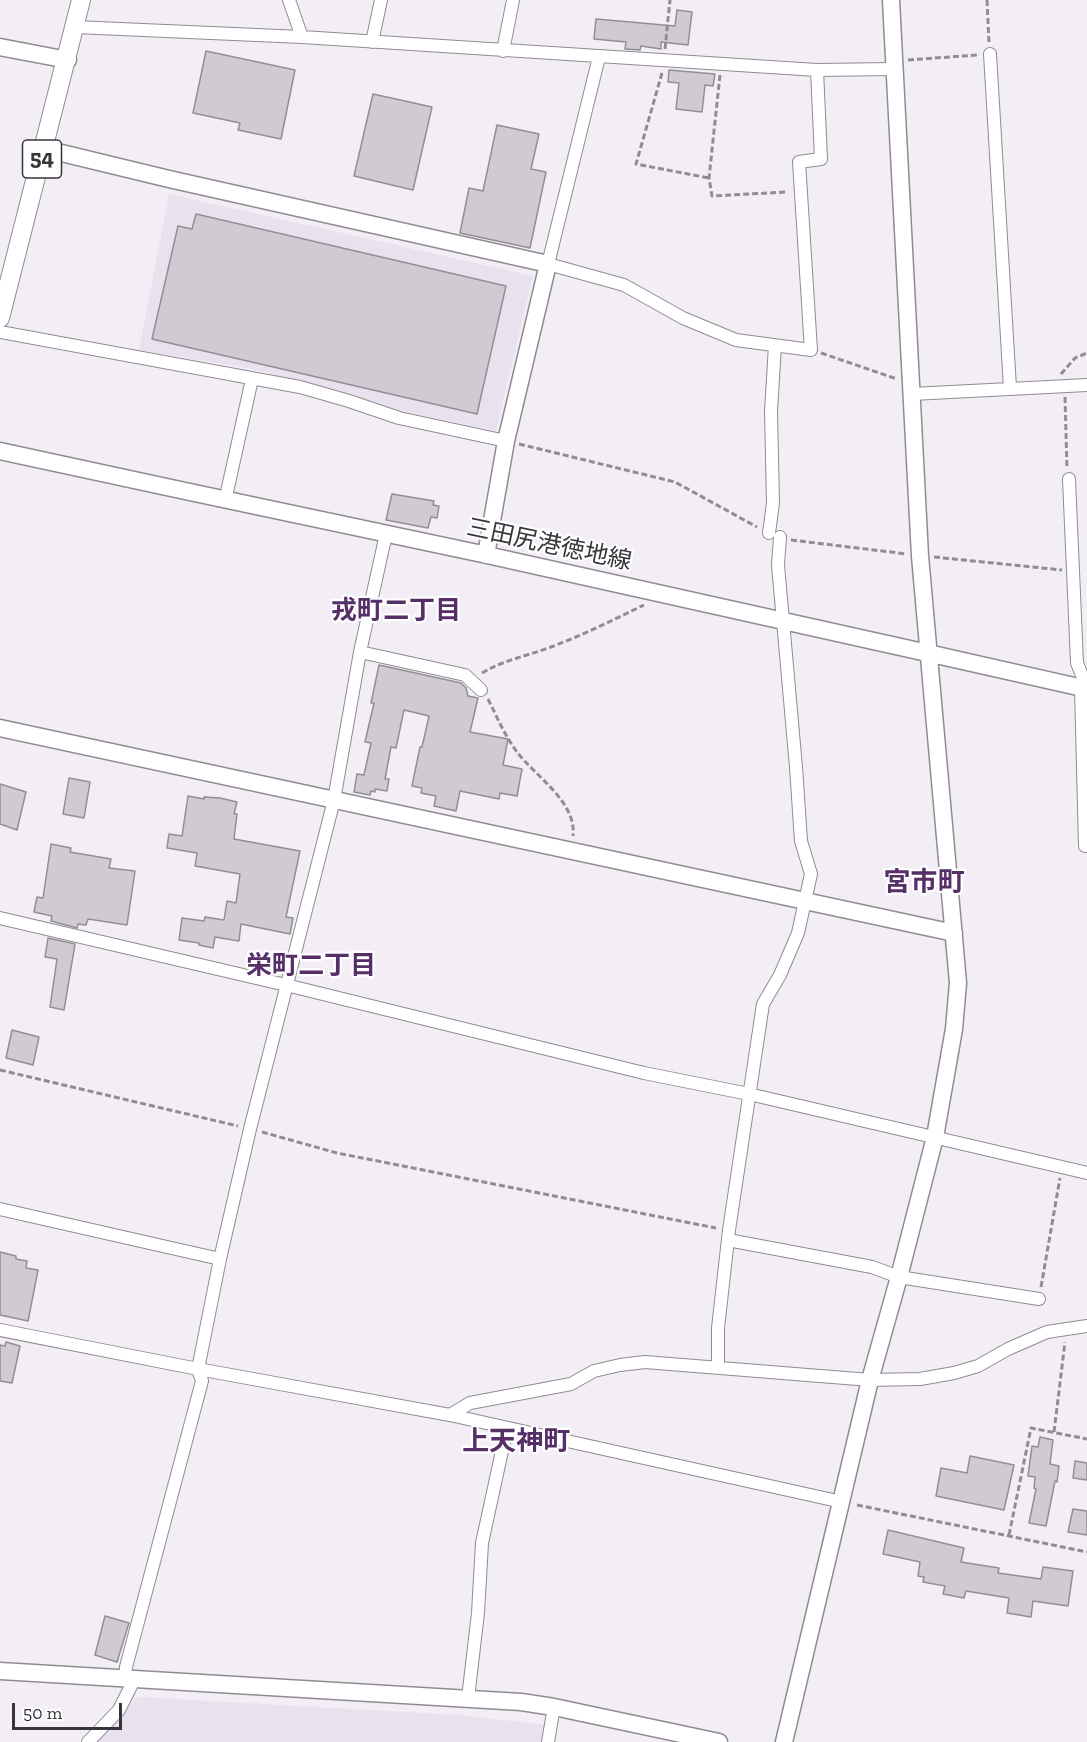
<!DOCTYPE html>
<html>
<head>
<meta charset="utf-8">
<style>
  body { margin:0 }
  #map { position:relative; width:1087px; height:1742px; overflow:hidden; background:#f3eef6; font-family:"Zilla Slab",serif }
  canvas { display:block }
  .scale { position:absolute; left:12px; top:1703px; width:110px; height:27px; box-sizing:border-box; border:3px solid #373538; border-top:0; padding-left:8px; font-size:18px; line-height:21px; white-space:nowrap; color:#373538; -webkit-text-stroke:4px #fefdff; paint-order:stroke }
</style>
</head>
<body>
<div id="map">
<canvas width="1087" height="1742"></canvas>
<div class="scale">50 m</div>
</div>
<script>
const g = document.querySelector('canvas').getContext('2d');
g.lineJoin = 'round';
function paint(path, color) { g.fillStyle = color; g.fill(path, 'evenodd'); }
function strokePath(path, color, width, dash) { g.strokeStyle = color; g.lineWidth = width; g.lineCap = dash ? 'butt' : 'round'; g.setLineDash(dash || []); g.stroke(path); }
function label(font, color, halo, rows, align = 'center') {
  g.font = font + ' "Zilla Slab","Noto Sans JP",serif'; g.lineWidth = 4.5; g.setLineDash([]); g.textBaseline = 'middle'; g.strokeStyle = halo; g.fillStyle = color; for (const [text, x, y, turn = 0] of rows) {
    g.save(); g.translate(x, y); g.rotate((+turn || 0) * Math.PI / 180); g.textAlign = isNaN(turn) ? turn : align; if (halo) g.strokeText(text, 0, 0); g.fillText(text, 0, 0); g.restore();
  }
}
paint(new Path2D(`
  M169 194 533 276 496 431 391 409 258 370 139 350Z
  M139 1697 459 1715 547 1725 545 1742H93L124 1709Z`), '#eae1ef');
const building = new Path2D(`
  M677 10 692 12 688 45 661 42V49L641 46 640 50 625 49 626 42 594 39 596 19 675 26Z
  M206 51 295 70 281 139 238 130 240 123 193 113Z
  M669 70 715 74 713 86 705 85 702 112 676 109 679 83 668 82Z
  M373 94 432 107 413 190 354 176Z
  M497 125 539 134 531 169 546 172 530 248 460 233 469 188 483 191Z
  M196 214 506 286 477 414 152 339 178 226 192 229Z
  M392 494 434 501 433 505 439 506 437 518 431 517 428 528 386 520Z
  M379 665 461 683 466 688 468 696 478 698 470 732 508 739 503 765 522 769 517 796 500 793 499 799 460 791 456 811 434 806 436 796 421 793 422 788 412 786 420 747H422L429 716 404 710 396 748 391 747 385 779H389L387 791 375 789V792L371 791 370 795 354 792 357 774 364 775 371 743 365 742 374 703H371Z
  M69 778 90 782 84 818 63 814Z
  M0 784 26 792 17 830 0 824Z
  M188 796 204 799V797L220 798 237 802 234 814H237L234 839 300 851 286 917 293 918 290 934 241 924 239 941 215 937 213 948 199 945V943L179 940 182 918 204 921 205 917 224 920 227 901 236 903 240 874 195 866 197 853 167 848 169 834 182 836Z
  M51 844 71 848 70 852 111 859 109 868 135 871 127 925 88 919 86 925 78 924 77 928 51 921 52 916 34 912 37 897 43 898Z
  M48 938 75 944 64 1010 50 1007 57 959 45 957Z
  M12 1030 39 1037 33 1065 6 1058Z
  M0 1252 16 1256V1259L27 1261 26 1268 38 1270 28 1321 0 1315Z
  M6 1342 20 1346 12 1383 0 1381V1345L5 1346Z
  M1040 1437 1053 1440 1050 1464 1059 1466 1057 1482 1055 1481 1046 1526 1029 1523 1036 1489 1034 1488 1035 1477 1028 1476 1032 1446 1038 1447Z
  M970 1456 1014 1465 1004 1510 936 1496 941 1468 967 1473Z
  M1075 1461 1087 1463V1480L1073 1478Z
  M1073 1509 1087 1511V1535L1068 1532Z
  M888 1530 964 1548 961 1562 999 1568 998 1573 1041 1579 1043 1567 1073 1571 1068 1606 1033 1601 1031 1617 1007 1613 1009 1598 966 1591 964 1598 943 1594 945 1586 923 1582 924 1577 918 1576 920 1562 883 1554Z
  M105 1616 129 1623 117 1662 95 1655Z`);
paint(building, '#d0cbd2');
strokePath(building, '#928e95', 1.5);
const street = new Path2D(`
  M289 0 302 37
  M75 27 302 37 817 70 894 69
  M372 42 381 0
  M503 51 513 0
  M990 54 1010 388
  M599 57 548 264 624 285 683 318 736 340 811 350 799 162 821 159 817 70
  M0 332 300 387 349 401 399 418 506 441
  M912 394 1087 385
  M1069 479 1077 663 1087 688
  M225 501 252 379
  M769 533 773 503 771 411 775 345
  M360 652 465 675 481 690
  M1081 688 1085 846
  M0 918 286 985 644 1073 749 1094 1087 1173
  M0 1209 220 1259
  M728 1240 872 1267 899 1277 1039 1299
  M0 1330 198 1369 450 1415 842 1502
  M718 1367V1328L729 1230 763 1004 780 975 798 933 811 874 801 841 796 767 778 565 780 537
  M450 1415 470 1403 571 1384 594 1371 620 1365 645 1362 870 1380 920 1379 954 1373 978 1366 1008 1349 1047 1332 1087 1326
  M125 1679 126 1667 202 1381 198 1369 220 1259 250 1129 334 800 360 652 386 534
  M468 1698 478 1613 482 1543 507 1428
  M88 1742 119 1710 134 1680
  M548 1742 554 1707`);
const secondary = new Path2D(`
  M0 47 68 60
  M45 149 169 179 548 264 506 441 486 555
  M0 451C162 487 325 520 487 555 687 598 887 644 1087 689
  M0 728 954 933
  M0 1671 521 1702 554 1707 719 1742
  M784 1742 870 1380 899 1277 935 1137 954 1029 958 983 920 556 891 0`);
const primary = new Path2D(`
  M0 318 81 0`);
strokePath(street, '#908b92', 14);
strokePath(secondary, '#908b92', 19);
strokePath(primary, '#908b92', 20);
strokePath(new Path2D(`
  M987 0 989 43
  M665 49 670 0
  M908 60 977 55
  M662 73 636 164 709 178
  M720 75 709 178 712 196 787 192
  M821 353 897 379
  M1061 374 1075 358 1087 353
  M1065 397 1067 469
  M519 444 675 482 757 527
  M791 540 907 554
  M934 557 1062 570
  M482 673C504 660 527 656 551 647 583 635 613 620 644 605
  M488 699C497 717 505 736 517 752 535 776 577 802 573 836
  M0 1070 238 1126
  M262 1132 337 1153 716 1228
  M1041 1287 1060 1178
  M1054 1432 1065 1342
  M857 1505 1087 1552
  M1009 1535 1031 1428 1087 1439`), '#908d92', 3, [6, 3]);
strokePath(street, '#fff', 12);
strokePath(secondary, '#fff', 16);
strokePath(primary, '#fff', 18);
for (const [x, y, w] of [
  [42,159,39]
]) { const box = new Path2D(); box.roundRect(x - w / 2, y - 19, w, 38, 4.5); g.fillStyle = '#fefdff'; g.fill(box); strokePath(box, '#373538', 1.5); }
label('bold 22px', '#373538', null, [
  ["54",42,159]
]);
label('24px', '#373538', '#fefdff', [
  ["三田尻港徳地線",549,545,12]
]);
label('bold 26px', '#562f66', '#fefdff', [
  ["戎町二丁目",396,612],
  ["栄町二丁目",311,967]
]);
label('bold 27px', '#562f66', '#fefdff', [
  ["宮市町",924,883],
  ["上天神町",516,1442]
]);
</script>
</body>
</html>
